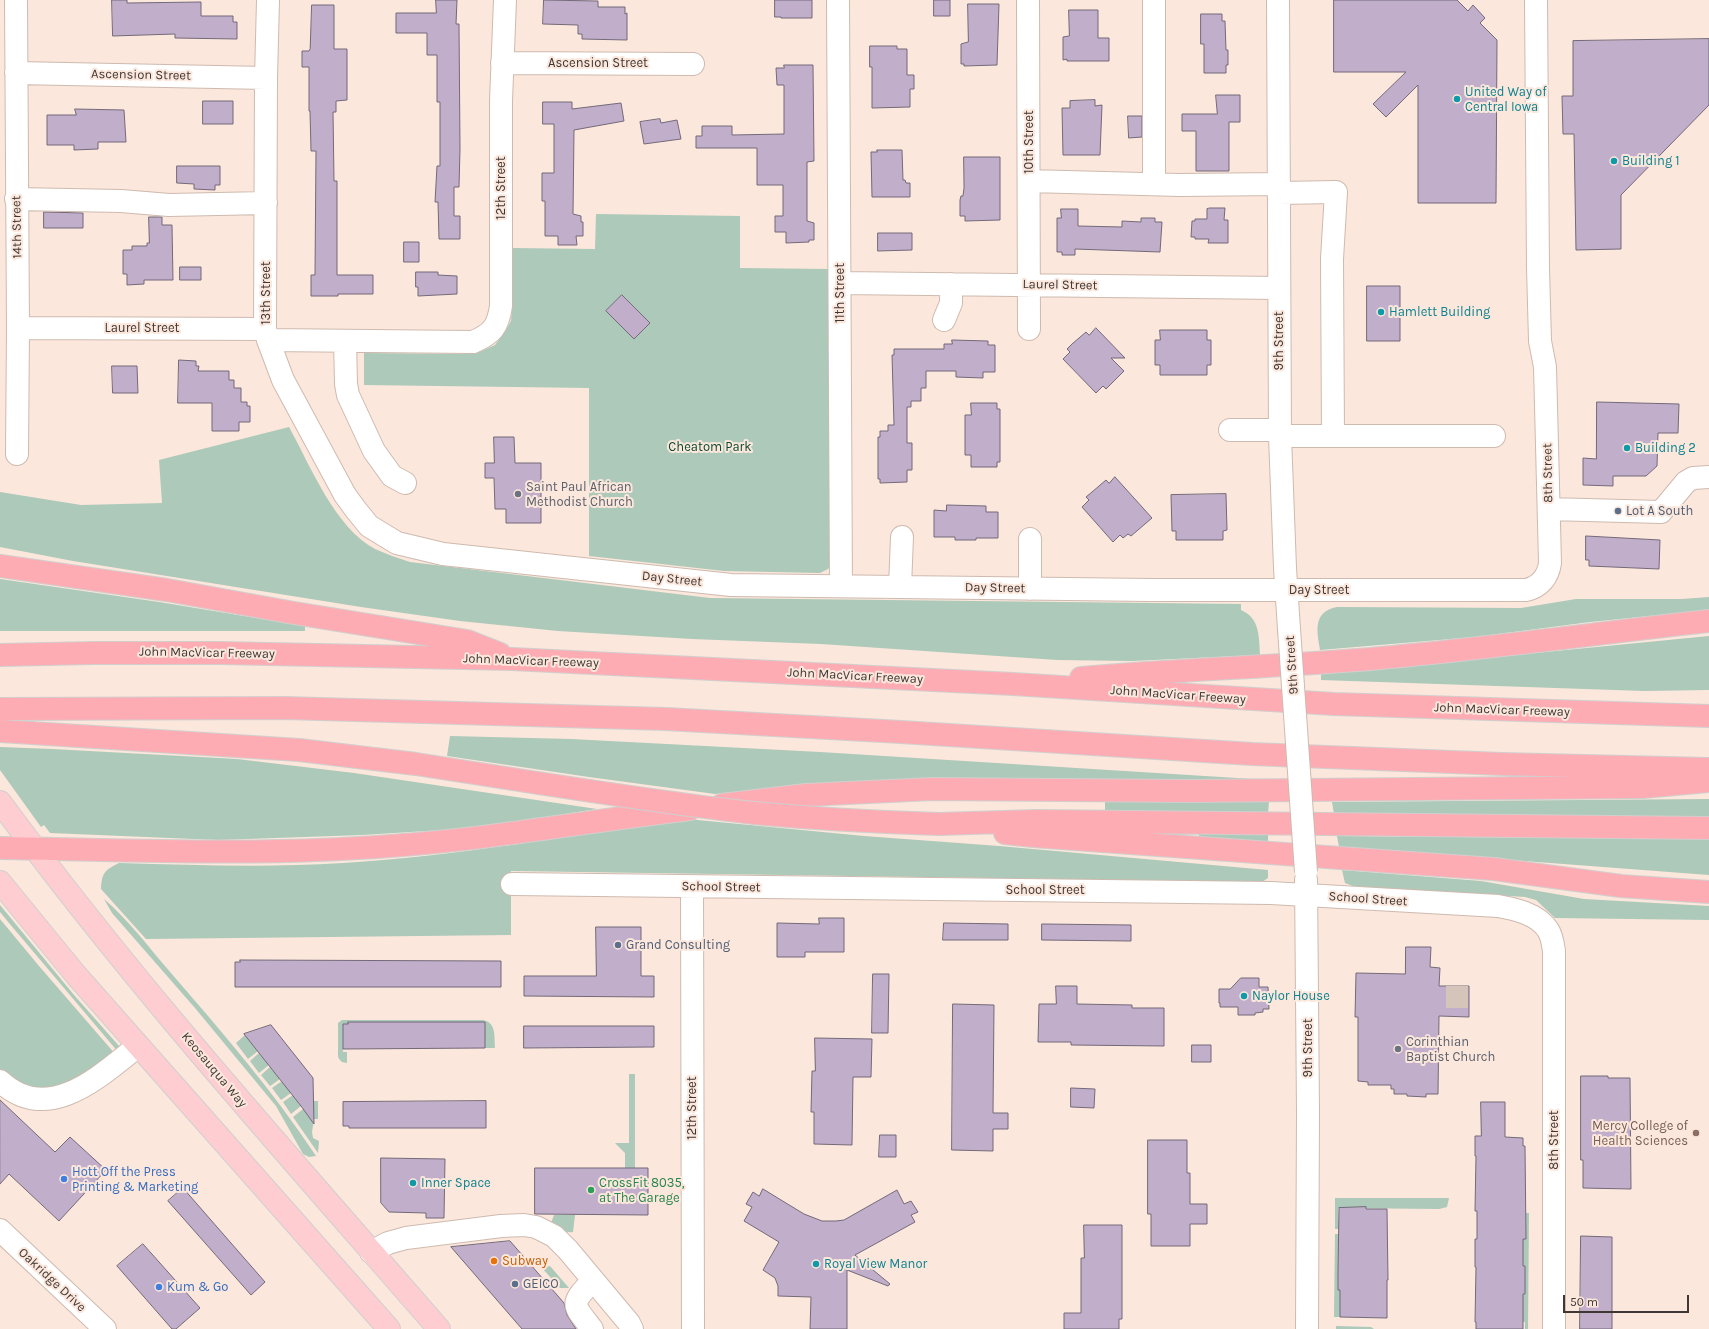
<!DOCTYPE html>
<html>
<head>
<meta charset="utf-8">
<style>
  body { margin:0 }
  #map { position:relative; width:1709px; height:1329px; overflow:hidden; background:#fbe7dc; font-family:Karla,sans-serif }
  canvas { display:block }
  .scale { position:absolute; left:1563px; top:1295px; width:126px; height:18px; box-sizing:border-box; border:2px solid #3f3733; border-top:0; padding-left:5px; font-size:12px; line-height:14px; white-space:nowrap; color:#3f3733; -webkit-text-stroke:3px #fbe7dc; paint-order:stroke }
</style>
</head>
<body>
<div id="map">
<canvas width="1709" height="1329"></canvas>
<div class="scale">50 m</div>
</div>
<script>
const g = document.querySelector('canvas').getContext('2d');
g.lineJoin = 'round';
function paint(path, color) { g.fillStyle = color; g.fill(path, 'evenodd'); }
function strokePath(path, color, width, dash) { g.strokeStyle = color; g.lineWidth = width; g.lineCap = dash ? 'butt' : 'round'; g.setLineDash(dash || []); g.stroke(path); }
function label(font, color, halo, rows, align = 'center') {
  g.font = font + ' Karla,sans-serif'; g.lineWidth = 4; g.setLineDash([]); g.textBaseline = 'middle'; g.strokeStyle = halo; g.fillStyle = color; for (const [text, x, y, turn = 0] of rows) {
    g.save(); g.translate(x, y); g.rotate((+turn || 0) * Math.PI / 180); g.textAlign = isNaN(turn) ? turn : align; if (halo) g.strokeText(text, 0, 0); g.fillText(text, 0, 0); g.restore();
  }
}
paint(new Path2D(`
  M596 214 740 216V268L830 269 831 565 828 569 820 573 724 571 589 556V388L364 385V353L461 354 477 353 495 345 506 330 511 321 512 310V248L595 249Z
  M289 427C310 465 335 528 375 549 386 554 398 558 410 562L710 598 1241 604V610C1260 618 1259 637 1260 655L1132 661 1057 660 821 644 692 639 558 631 460 621 361 607 73 561 0 547V492L81 505 162 503 159 460Z
  M0 579 159 602 305 626V631H0Z
  M1709 597V610L1590 622 1475 637 1320 650C1317 632 1312 612 1337 607L1521 608 1576 599H1682Z
  M1709 636V690L1644 691 1321 680V674Z
  M450 736 571 739 820 752 1269 780H914L822 783 715 794 589 777 447 756Z
  M0 747 52 749 237 759 354 773 597 809 475 828 362 835 218 840 50 833 44 825 41 827 0 770Z
  M1709 799V818L1334 814 1332 802Z
  M1105 801 1269 802 1268 813 1105 812Z
  M687 819 864 836 999 846 1268 870V878L1262 882 511 871V935L146 939 101 889C102 872 105 870 119 863 194 865 268 868 343 863 458 856 572 835 687 819Z
  M1199 834H1268V843L1199 838Z
  M1337 836 1709 839V875L1339 847Z
  M1342 870 1481 881 1584 899 1709 906V920L1555 918 1536 900 1525 897 1353 886 1345 883Z
  M104 899C128 919 150 949 171 973 222 1032 273 1091 316 1156L309 1157 303 1154 276 1106 195 1008 112 913Z
  M0 905 74 995 119 1046V1053L9 923 0 912Z
  M0 919 39 966 116 1055 74 1085 40 1092 7 1077 0 1069Z
  M342 1020H483C497 1023 494 1037 495 1048H485V1022L343 1025V1052H347V1063L342 1062 339 1059 338 1056V1023Z
  M245 1035 258 1051 248 1059 236 1043Z
  M259 1053 269 1065 259 1073 250 1061Z
  M270 1067 280 1079 270 1086 261 1075Z
  M629 1074H635V1168H625V1153L615 1143H629Z
  M282 1081 291 1093 281 1100 272 1088Z
  M293 1095 301 1106 291 1114 283 1102Z
  M313 1101H318V1119H314L312 1132 313 1138 319 1141 318 1153 293 1117Z
  M1335 1198H1449L1447 1207 1439 1209 1338 1208 1339 1229H1335Z
  M1526 1213H1529L1528 1329H1525V1322H1523V1294H1525V1267L1523 1266V1239L1526 1238Z
  M554 1215H575L573 1232C566 1234 558 1227 551 1223Z
  M1335 1234H1339L1338 1273H1339L1338 1290H1340V1317H1334Z
  M550 1266 569 1288H560L542 1268Z
  M1336 1326 1371 1327 1374 1329H1336Z`), '#acc9b9');
const building = new Path2D(`
  M112 0H127V3L201 2V16H233V22H237V39L175 38V34L113 36Z
  M436 0H457L456 24H459L460 149 459 187H454V216H460V239H439L438 202H435L437 166H440V102H437V55H427V33H396V13H436Z
  M544 0 598 1V7H625V14L627 13V40L582 39V34H578V25L543 24Z
  M775 0H812V18H781V17H775Z
  M934 0H950V16H934Z
  M1334 0H1457L1468 11 1473 5 1485 18 1480 23 1497 40 1496 203H1418V85L1386 117 1373 104 1406 72H1334Z
  M968 4H999L997 65 964 66V64H961V44L968 42Z
  M312 5H334V49H347V100L336 101V112H333L334 181H337V275H373V294H338V296H311V275H315L316 151H311L310 111H309V67H302V51H309L310 49Z
  M1069 10H1098V38H1109V61H1067V59L1063 60V37L1069 36Z
  M1201 14H1222V21H1225L1226 50H1228V65H1226V73H1204V44H1201Z
  M1709 39V105L1621 195V249L1576 250 1574 134H1563L1562 96H1573V41Z
  M870 46H897V49H907V75H914V89H910V107L872 108V67H870Z
  M784 65H813L814 161 807 162V221L814 223V240H809V242L786 243V232H775V216H783V185H757V148H696V136H702V126H732V135L784 134V85H777L776 68H784Z
  M1216 95H1240V122H1229V171H1196V131H1182V114H1217Z
  M1095 100V106L1102 105 1100 155H1063L1062 108H1070V101Z
  M203 101H233V124H203Z
  M543 102H572V109L621 103 624 121 574 130 573 214 581 216V222H583V236H576L577 245H558V236H545V201H542V173H554V124H543Z
  M75 109 124 110 126 142H98V149L74 150V145H47V115H76Z
  M1128 116H1142V137L1129 138Z
  M660 119 661 123 677 120 681 139 644 144 640 122Z
  M877 150H902L903 180H905L906 183H910V197H872L871 152H877Z
  M964 157H1000V220L965 221V216H960V200L961 196H963L964 188Z
  M177 166H220V185H215V190L194 189V184L177 183Z
  M1210 208H1225L1224 220H1228V243H1208L1209 239H1195V237H1191L1192 221H1195V219H1207V209Z
  M1061 209H1078V226L1122 227V221L1141 222V218H1155V222H1162L1160 252 1075 249V255H1062V252H1057V218H1061Z
  M44 212 83 213V228H44Z
  M149 217H162V225H172L173 280H144V284L127 285V274H123V250H132V246H147V243H149Z
  M878 233H912V250L878 251Z
  M404 242H419V262H404Z
  M180 267H201V280H180Z
  M416 272H438V275L457 276V294L418 296V287H416Z
  M1367 286H1400V341H1367Z
  M622 295 650 323 634 339 606 311Z
  M1096 328 1125 358H1111L1124 371 1106 389 1103 386 1096 393 1063 359 1070 352 1067 349 1072 344 1086 332 1089 335Z
  M1160 330H1207V340H1211V365H1207V375H1160V365H1155V340H1160Z
  M952 340 988 341V345H995V372H983V378L956 377V371H926V388H921V401H911V407H907V443H912V470H907V482L880 483V479H878V437H880V431H888V425H894L892 355H894V349H944V344H952Z
  M179 360 196 361V366H199L198 371H229V380H234V388H241V402H247V406H250V422H239V431H212V403H178Z
  M112 366H137L138 393H113Z
  M1597 402 1679 404 1678 433H1658L1657 466 1646 476H1613V486L1583 485V458L1596 459Z
  M971 403H997V409H1000V462H997V467H971V455H965V415H971Z
  M494 437H514L515 463H541V523H506V509H495L494 478H485V463H494Z
  M1115 477 1152 518 1131 536 1128 534 1123 538 1120 535 1113 542 1082 507 1089 500 1086 497 1092 492 1106 480 1109 483Z
  M1226 494 1227 530 1223 531V540H1176V531H1172L1171 495Z
  M947 505 986 506V512H998V538H976V540H955V537H934V510L946 511Z
  M1586 536 1660 540 1659 569 1589 566V560H1586Z
  M819 918H844V952H805V957H777V923L819 924Z
  M944 923 1008 924V940H943Z
  M1042 924 1131 925V941L1042 940Z
  M596 927H641V976H654V997L524 996V976H596Z
  M1406 947H1431L1430 967 1440 968 1439 986H1469V1017L1439 1016 1438 1094H1426V1097L1407 1096V1094H1394V1089H1391V1085H1368V1082L1358 1081V1017H1355L1356 973 1405 974Z
  M240 960 501 961V987H235V962H240Z
  M873 974H889L888 1033H872Z
  M1241 978H1259V987H1268L1269 1009H1263V1012L1255 1013V1015H1238V1007H1220V1003H1219V989H1230Z
  M1056 986H1077V1004L1132 1005V1008H1164V1046L1071 1045V1042H1038L1039 1004H1056Z
  M953 1004 994 1005 993 1113H1008V1129H993V1151L952 1150Z
  M348 1022H485V1048L343 1049V1024H348Z
  M271 1025 313 1078 314 1124 301 1106 244 1034Z
  M524 1026H654V1047L524 1048Z
  M815 1038 872 1039 871 1077H853L852 1145 814 1144V1112H811L812 1071H815Z
  M1192 1045H1211V1062H1192Z
  M1581 1076H1608V1078H1630L1631 1189 1583 1188V1160H1581Z
  M1071 1088 1095 1089 1094 1108 1071 1107Z
  M0 1100 55 1152 70 1137 106 1170 59 1221 9 1174 0 1184Z
  M486 1101V1128H349V1126H343V1102Z
  M1481 1102H1505V1137L1523 1138V1146H1525L1526 1239H1523V1266H1525V1294H1523V1329H1476V1322H1475L1476 1267H1475V1239H1477V1211H1475L1476 1156H1475V1136H1481Z
  M880 1135H896V1157H879Z
  M1148 1140H1187V1173H1190V1204H1207V1224H1190V1246H1151V1214H1148Z
  M381 1158 445 1159 444 1218H426V1213L389 1212 381 1203Z
  M535 1168H648V1215L535 1214Z
  M183 1188 265 1282 251 1295 168 1201Z
  M763 1189 804 1214 822 1221H836L844 1220 897 1190 904 1204 911 1201 918 1212 911 1215 915 1222 855 1255 890 1284 888 1286 847 1270V1329H810L811 1297 778 1296V1286L775 1278 763 1270 779 1242 744 1221 752 1207 746 1204 753 1192 759 1196Z
  M1366 1207V1209H1387L1388 1280H1387V1318L1340 1317V1290H1338V1273L1339 1208Z
  M1084 1225H1122V1319H1119V1329H1064V1313H1081V1258H1084Z
  M1581 1236 1612 1237V1329H1580Z
  M510 1241 564 1303 567 1315 576 1329H522L451 1247Z
  M143 1244 200 1308 176 1329H172L117 1266Z`);
paint(building, '#c1aecb');
strokePath(building, '#736978', 1);
strokePath(new Path2D(`
  M1457 986V1016`), '#d5c4ba', 22, [22, 11]);
const minor = new Path2D(`
  M16 0 18 328 17 454
  M268 0 266 78 265 329 268 340 283 380 345 495 356 510 369 526 397 543 443 554 731 585 1151 590H1526C1540 587 1548 577 1550 563L1545 367 1540 341 1538 268 1536 0
  M838 0 841 586
  M1028 0 1029 329
  M1154 0V184
  M1278 0 1280 436 1285 568 1289 629
  M502 63 693 64
  M16 73 266 78
  M1029 181 1180 185 1279 184
  M1279 193 1336 192 1332 259 1333 436H1280
  M16 199 121 201 169 205 266 203
  M841 283 1279 288
  M944 320 951 303V284
  M18 328 265 329
  M268 340 473 342C492 334 498 327 501 306V101L505 0
  M345 341 346 384 348 395 374 451 392 476 405 483
  M1230 430H1280
  M1333 436H1494
  M1549 509 1661 512 1686 482 1693 478 1709 477
  M900 587 902 537
  M1030 589V539
  M1306 880 1308 1112 1307 1329
  M512 884 1271 893 1498 906C1515 909 1538 914 1548 930 1552 936 1553 944 1554 951V1329
  M692 887 693 1329
  M0 1081C48 1126 100 1076 138 1046
  M0 1230 105 1329
  M371 1252 388 1243 406 1238 501 1226 524 1225 536 1227 554 1236 568 1250 629 1323 632 1329
  M592 1329C572 1303 570 1305 593 1280`);
const major = new Path2D(`
  M0 802C135 986 289 1156 439 1329
  M0 882 76 975 389 1329`);
const highway = new Path2D(`
  M0 566 167 590 294 613 467 641 500 654
  M0 655 93 653H220L512 659 1013 684 1334 704 1709 716
  M1081 678C1181 669 1281 667 1381 658 1491 648 1600 633 1709 621
  M0 709 285 708 666 719 901 732 1252 754 1502 764 1708 769
  M0 731 299 750 416 764 538 783
  M722 805 806 795 932 789 1190 791 1643 787 1709 781
  M939 824 1036 821 1709 828
  M1005 833 1033 836 1494 869 1621 886 1709 892
  M0 848C130 850 260 856 390 846 490 839 590 821 690 809`);
strokePath(minor, '#cebaaf', 24);
strokePath(major, '#d1cfce', 24);
strokePath(highway, '#d1cfce', 24);
strokePath(minor, '#fff', 22);
strokePath(major, '#fecdd2', 22);
strokePath(highway, '#feacb4', 22);
const minorBridge = new Path2D(`
  M1289 629 1306 872`);
const highwayBridge = new Path2D(`
  M538 783C609 794 681 805 754 813 815 819 877 822 939 824`);
strokePath(minorBridge, '#cebaaf', 24, []);
strokePath(highwayBridge, '#d1cfce', 24, []);
strokePath(minorBridge, '#fff', 22);
strokePath(highwayBridge, '#feacb4', 22);
for (const [x, y, r, color] of [
  [1457,99,4,"#0f9aa8"],
  [1614,161,4,"#0f9aa8"],
  [1381,312,4,"#0f9aa8"],
  [1627,448,4,"#0f9aa8"],
  [518,494,4,"#6b7280"],
  [1618,511,4,"#5c6f8a"],
  [618,945,4,"#5c6f8a"],
  [1244,996,4,"#0f9aa8"],
  [1398,1049,4,"#6b7280"],
  [1696,1133,4,"#8d6e63"],
  [64,1179,4,"#3f7fe0"],
  [413,1183,4,"#0f9aa8"],
  [591,1190,4,"#2e9e5b"],
  [494,1261,4,"#e8710a"],
  [816,1264,4,"#0f9aa8"],
  [515,1284,4,"#5c6f8a"],
  [159,1287,4,"#3f7fe0"]
]) { const dot = new Path2D(); dot.arc(x, y, r, 0, 2 * Math.PI); g.fillStyle = color; g.fill(dot); strokePath(dot, '#fbe7dc', 1.5); }
label('13px', '#3f3733', '#fbe7dc', [
  ["Ascension Street",598,63],
  ["Ascension Street",141,75,1],
  ["10th Street",1029,142,-90],
  ["12th Street",501,188,-90],
  ["14th Street",17,227,-91],
  ["Laurel Street",1060,285,1],
  ["13th Street",266,293,-90],
  ["11th Street",840,293,-90],
  ["Laurel Street",142,328],
  ["9th Street",1279,341,-90],
  ["8th Street",1548,473,-91],
  ["Day Street",672,579,6],
  ["Day Street",995,588,1],
  ["Day Street",1319,590],
  ["John MacVicar Freeway",207,653,1],
  ["John MacVicar Freeway",531,661,2],
  ["9th Street",1292,665,-94],
  ["John MacVicar Freeway",855,676,3],
  ["John MacVicar Freeway",1178,695,4],
  ["John MacVicar Freeway",1502,710,2],
  ["School Street",721,887,1],
  ["School Street",1045,890],
  ["School Street",1368,899,4],
  ["9th Street",1308,1048,-90],
  ["Keosauqua Way",214,1070,50],
  ["12th Street",692,1108,-90],
  ["8th Street",1554,1140,-90],
  ["Oakridge Drive",52,1280,43]
]);
label('13px', '#0d838f', '#fbe7dc', [
  ["United Way of",1465,92],
  ["Central Iowa",1465,107],
  ["Building 1",1622,161],
  ["Hamlett Building",1389,312],
  ["Building 2",1635,448],
  ["Naylor House",1252,996],
  ["Inner Space",421,1183],
  ["Royal View Manor",824,1264]
], 'left');
label('13px', '#084930', '#fbe7dc', [
  ["Cheatom Park",710,447]
]);
label('13px', '#5b616d', '#fbe7dc', [
  ["Saint Paul African",526,487],
  ["Methodist Church",526,502],
  ["Corinthian",1406,1042],
  ["Baptist Church",1406,1057]
], 'left');
label('13px', '#4e5e75', '#fbe7dc', [
  ["Lot A South",1626,511],
  ["Grand Consulting",626,945],
  ["GEICO",523,1284]
], 'left');
label('13px', '#785e54', '#fbe7dc', [
  ["Mercy College of",1688,1126],
  ["Health Sciences",1688,1141]
], 'right');
label('13px', '#366cbe', '#fbe7dc', [
  ["Hott Off the Press",72,1172],
  ["Printing & Marketing",72,1187],
  ["Kum & Go",167,1287]
], 'left');
label('13px', '#27864d', '#fbe7dc', [
  ["CrossFit 8035,",599,1183],
  ["at The Garage",599,1198]
], 'left');
label('13px', '#c56008', '#fbe7dc', [
  ["Subway",502,1261]
], 'left');
</script>
</body>
</html>
